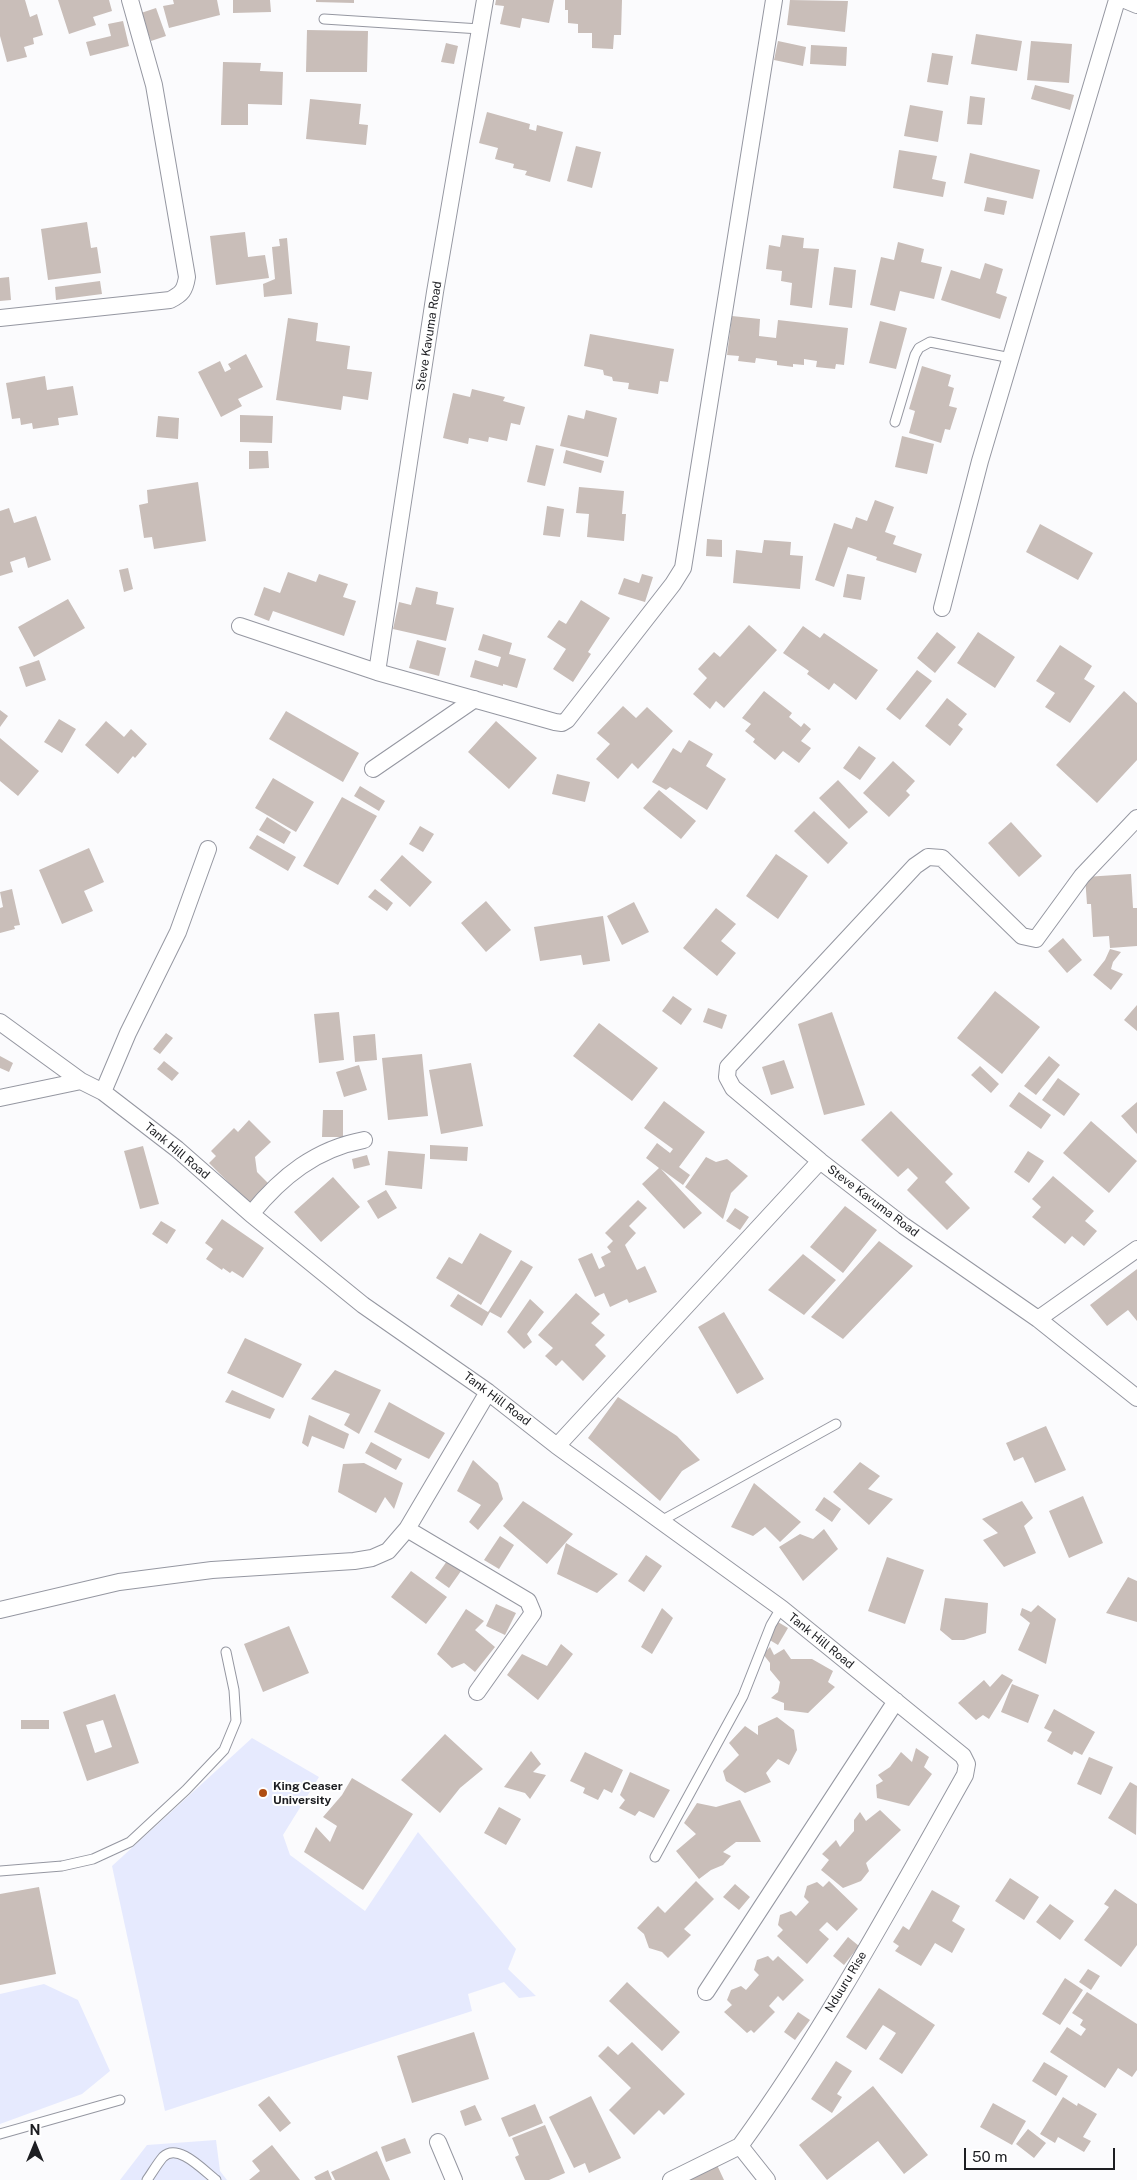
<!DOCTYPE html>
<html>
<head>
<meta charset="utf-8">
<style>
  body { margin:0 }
  #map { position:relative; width:1137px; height:2180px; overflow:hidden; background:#fbfbfd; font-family:"Public Sans",sans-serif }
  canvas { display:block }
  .north { position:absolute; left:10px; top:2120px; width:50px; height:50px; -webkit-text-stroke:4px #fff; paint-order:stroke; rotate:0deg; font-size:14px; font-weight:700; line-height:20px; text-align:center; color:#1d1e22 }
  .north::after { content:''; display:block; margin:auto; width:18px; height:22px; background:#1d1e22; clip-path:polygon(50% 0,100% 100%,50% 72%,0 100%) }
  .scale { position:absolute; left:964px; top:2148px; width:151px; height:22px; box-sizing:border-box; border:2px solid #1d1e22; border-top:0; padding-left:6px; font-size:15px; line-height:18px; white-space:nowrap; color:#1d1e22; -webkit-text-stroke:4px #fff; paint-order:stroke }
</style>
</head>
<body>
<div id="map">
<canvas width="1137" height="2180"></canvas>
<div class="north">N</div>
<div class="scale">50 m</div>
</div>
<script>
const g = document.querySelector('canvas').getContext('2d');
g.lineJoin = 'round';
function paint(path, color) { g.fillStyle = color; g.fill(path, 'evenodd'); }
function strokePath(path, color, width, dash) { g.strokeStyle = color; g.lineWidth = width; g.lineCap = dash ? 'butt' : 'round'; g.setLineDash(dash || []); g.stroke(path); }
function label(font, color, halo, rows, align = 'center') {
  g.font = font + ' "Public Sans",sans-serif'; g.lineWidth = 4; g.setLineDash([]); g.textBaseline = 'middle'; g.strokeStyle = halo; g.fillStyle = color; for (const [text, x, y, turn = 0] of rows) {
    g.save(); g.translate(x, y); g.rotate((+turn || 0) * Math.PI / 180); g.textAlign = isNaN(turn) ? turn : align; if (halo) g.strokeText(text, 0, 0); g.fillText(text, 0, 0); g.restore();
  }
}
paint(new Path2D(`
  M252 1738 319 1777 283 1835 290 1855 365 1911 418 1832 516 1949 508 1969 536 1996 519 1998 504 1982 468 1994 472 2011 165 2111 112 1866Z
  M44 1984 78 2000 110 2071 82 2094 0 2124V1994Z
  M216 2140 220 2171 227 2180H120L147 2145Z`), '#e6eafe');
paint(new Path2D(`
  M0 0H25L30 17 37 14 43 35 33 38 34 44 24 47 27 57 7 62 0 36Z
  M58 0H109L112 11 93 17 96 25 69 34Z
  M173 0H217L220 15 169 28 163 6 174 4Z
  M233 0H270L271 12 233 13Z
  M316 0H354V3L316 2Z
  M496 0H554L549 23 522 18 520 28 500 24 504 6 495 5Z
  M565 0H622L621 35H614L613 49 592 48V33H578V24L568 23V10H565Z
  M790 0 848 1 845 32 787 25Z
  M156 8 166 36 151 41 141 13Z
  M123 21 129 46 90 56 86 42 111 36 108 24Z
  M307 30 368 31 367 72H306Z
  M976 34 1022 41 1017 71 971 64Z
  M778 41 806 47 803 66 774 60Z
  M1031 41 1072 44 1069 83 1027 80Z
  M446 43 458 46 454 64 441 62Z
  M811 45 847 47 846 66 810 64Z
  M932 53 953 56 948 85 927 82Z
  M223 62 261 63 260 71 283 72 282 105 248 104V125H221Z
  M1035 85 1074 95 1070 110 1031 99Z
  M970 96 985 98 982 125 967 124Z
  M310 99 361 104 359 124 368 125 366 145 306 139Z
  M910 105 943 111 938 142 904 136Z
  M487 112 530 124 529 129 536 131 537 125 563 132 550 182 525 175 527 171 513 168 514 164 495 159 498 148 479 143Z
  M576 146 601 152 592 188 567 181Z
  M899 150 937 156 932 179 946 182 943 197 893 188Z
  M970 153 1040 170 1033 199 964 183Z
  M987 197 1007 201 1004 215 984 211Z
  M87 222 91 248 97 247 101 273 48 280 41 229Z
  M245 232 248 257 265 255 269 278 216 285 210 236Z
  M782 235 804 238 803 248 819 249 812 308 790 305 792 283 781 281 782 271 766 269 769 245 780 247Z
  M287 238 292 294 264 297 263 284 275 279 272 247 280 246 279 239Z
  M898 242 924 249 921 262 942 267 934 299 900 291 895 311 870 305 881 257 894 260Z
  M985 263 1003 269 996 293 1007 297 1000 319 941 300 951 270 980 279Z
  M834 267 856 270 852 308 829 305Z
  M9 277 11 300 0 301V278Z
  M100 281 102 294 56 300 55 287Z
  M732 316 760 319 759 336 776 338 778 320 848 328 844 365 836 364 835 369 816 367 817 361 804 359V365L793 364V367L777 365V361L756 358 755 363 738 361 739 356 727 355Z
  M288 318 318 323 316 341 350 346 347 369 372 372 368 400 343 396 341 410 276 400Z
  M880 321 907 328 896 369 869 363Z
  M590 334 674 349 668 382 660 381 658 394 628 389 629 383 613 381 612 377 604 375 603 370 584 366Z
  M246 354 263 387 238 399 242 406 221 417 198 372 220 361 225 372 231 369 228 364Z
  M922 366 951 375 948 386 954 388 949 406 957 408 950 430 945 429 941 443 909 433 915 411 909 409Z
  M45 376 47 390 73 386 78 415 58 418 59 425 33 429 32 423 21 425 20 418 12 419 6 383Z
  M472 389 505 397 503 401 525 407 520 425 511 423 507 441 489 437 488 442 469 438 468 444 443 438 453 393 470 397Z
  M586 410 617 418 608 457 560 446 568 415 584 419Z
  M240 415 273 416 272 443 240 442Z
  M158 416 179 418 178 439 156 437Z
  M902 436 934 444 927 474 895 467Z
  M536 445 554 449 545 486 527 482Z
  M566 450 604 461 601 473 563 463Z
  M249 451H268L269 468 249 469Z
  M198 482 206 541 154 549 152 537 144 538 139 505 148 503 147 490Z
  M579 487 624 491 622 514H626L624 541 587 537 589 514 576 513Z
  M875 500 894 507 885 532 896 536 893 544 922 554 916 573 876 560 877 557 848 547 834 587 815 580 834 523 852 529 856 517 867 521Z
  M547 506 564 509 560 537 543 535Z
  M9 508 14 523 36 516 51 560 28 568 25 557 10 562 13 572 0 576V511Z
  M1040 524 1093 553 1078 580 1026 552Z
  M707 539 722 540V557L706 556Z
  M764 540 791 542 790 555 803 556 800 589 733 583 736 550 762 553Z
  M128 568 133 589 124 592 119 570Z
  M288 572 316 582 319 574 348 584 343 597 356 601 344 636 273 611 269 621 254 615 264 587 280 593Z
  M642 574 653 577 645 602 618 594 624 578 639 583Z
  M847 574 865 577 861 600 843 597Z
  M416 587 438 592 436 604 454 608 446 641 393 629 399 602 411 605Z
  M68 599 85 628 34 657 18 627Z
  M581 600 610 618 588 652 591 654 573 682 553 669 566 649 547 637 559 620 566 624Z
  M749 625 777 650 724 708 716 701 710 709 693 694 707 678 698 669 714 652 720 657Z
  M803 626 820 638 824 633 878 670 856 700 834 683 829 690 807 674 809 671 783 653Z
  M937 632 956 647 935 673 917 658Z
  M978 632 1015 657 995 688 957 663Z
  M483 634 512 643 509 654 526 659 517 688 503 684V686L470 677 475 660 498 667 501 657 478 650Z
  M417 640 446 648 439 676 409 668Z
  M1060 645 1092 666 1084 679 1095 686 1070 723 1045 707 1055 693 1036 681Z
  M39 660 46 680 26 687 19 667Z
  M917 670 932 681 900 720 886 709Z
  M764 691 792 713 789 717 801 727 804 723 811 729 801 741 811 748 799 763 783 751 775 760 753 742 755 739 745 731 751 724 742 718Z
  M1124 691 1137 703V760L1097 803 1056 765Z
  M947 698 967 714 958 725 963 729 950 746 925 726Z
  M623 706 636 718 647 707 673 731 638 769 632 763 618 779 596 759 610 744 597 733Z
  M0 710 8 716 0 727Z
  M286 711 359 753 343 782 269 739Z
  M59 719 76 729 62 753 44 742Z
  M106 721 124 737 131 729 147 744 135 758 133 756 118 774 85 745Z
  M496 721 537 758 509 789 468 752Z
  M0 738 39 771 18 796 0 781Z
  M689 740 713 754 706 766 726 779 707 810 670 787 666 790 652 782 673 748 681 753Z
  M859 746 876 758 860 780 843 768Z
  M893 761 915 781 906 791 910 795 889 817 863 793Z
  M557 774 590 782 585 802 552 794Z
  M273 778 314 802 296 832 255 808Z
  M838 780 868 812 849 829 819 798Z
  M360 786 385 801 379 811 354 796Z
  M659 790 696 821 681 839 643 808Z
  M342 797 377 816 338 885 303 866Z
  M814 811 848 843 828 864 794 831Z
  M267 817 291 832 284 844 259 830Z
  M1011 822 1042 856 1019 877 988 843Z
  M420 826 434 834 423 852 409 844Z
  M257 835 296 857 288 871 249 848Z
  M89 848 104 882 84 891 93 911 62 924 39 870Z
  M776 854 808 876 778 919 746 896Z
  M402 855 432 882 410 907 380 880Z
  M1131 874 1133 908H1137V946L1110 948 1109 936 1093 937 1091 904H1087L1085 877Z
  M12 889 20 925 14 926 15 929 0 933V908L3 907 0 892Z
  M375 889 393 903 387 911 368 897Z
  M486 901 511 930 486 952 461 923Z
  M634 902 649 932 622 945 607 916Z
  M716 908 736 924 721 941 736 953 717 976 683 948Z
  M603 916 610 961 583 965 581 955 540 961 534 927Z
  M1063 938 1082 960 1067 973 1048 951Z
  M1110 949 1121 952 1113 962 1111 969 1123 974 1111 990 1093 975 1105 960Z
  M995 991 1040 1027 1002 1074 957 1038Z
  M673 996 692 1009 681 1025 662 1011Z
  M1137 1005V1031L1124 1020Z
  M708 1008 727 1015 722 1029 703 1022Z
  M339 1012 344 1060 319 1063 314 1014Z
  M832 1012 865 1105 824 1115 798 1024Z
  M599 1023 658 1068 632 1101 573 1056Z
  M166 1033 173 1038 160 1054 153 1049Z
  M375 1034 377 1060 355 1062 353 1036Z
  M422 1054 428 1116 388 1120 382 1058Z
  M0 1056 13 1063 9 1072 0 1068Z
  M1049 1056 1060 1065 1036 1095 1024 1086Z
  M784 1060 794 1088 771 1095 762 1067Z
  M164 1061 179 1073 172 1081 157 1069Z
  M471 1063 483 1126 441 1134 429 1070Z
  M359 1065 367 1090 344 1097 336 1072Z
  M980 1066 999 1084 991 1093 971 1075Z
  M1058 1078 1080 1094 1064 1116 1042 1100Z
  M1019 1092 1051 1115 1041 1129 1009 1106Z
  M664 1101 705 1132 679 1167 690 1175 683 1185 661 1169 702 1213 684 1229 642 1184 659 1168 646 1158 657 1143 670 1153 673 1149 644 1128Z
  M1137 1102V1134L1121 1116Z
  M323 1110H343V1137H322Z
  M891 1111 953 1174 945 1182 970 1208 947 1230 907 1190 918 1178 908 1168 898 1177 861 1140Z
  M249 1120 271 1142 255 1157 257 1172 269 1184 249 1203 209 1163 216 1156 211 1151 234 1128 238 1132Z
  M1091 1121 1137 1161 1109 1193 1063 1153Z
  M430 1145 468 1147 467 1161 430 1159Z
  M143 1146 159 1204 140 1209 124 1151Z
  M388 1151 425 1154 422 1189 385 1185Z
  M1028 1151 1044 1161 1029 1183 1014 1172Z
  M367 1155 370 1165 354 1169 352 1159Z
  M706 1157 716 1162 727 1159 748 1176 731 1193 723 1219 685 1187Z
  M1053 1176 1094 1211 1085 1221 1097 1231 1084 1246 1072 1236 1065 1244 1032 1217 1041 1207 1032 1199Z
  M333 1177 360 1207 321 1242 294 1212Z
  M386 1190 397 1208 378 1219 367 1201Z
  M638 1200 647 1208 629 1226 636 1233 625 1245 637 1270 645 1266 657 1292 629 1303 627 1299 610 1307 604 1293 595 1297 578 1259 592 1253 599 1269 605 1266 601 1257 611 1252 607 1247 613 1241 605 1233Z
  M845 1206 877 1230 843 1273 810 1247Z
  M735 1208 749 1217 740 1230 726 1221Z
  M222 1219 264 1248 243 1278 232 1271 230 1273 223 1268 222 1270 206 1259 213 1249 205 1243Z
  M161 1221 176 1230 167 1244 152 1234Z
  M480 1233 512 1251 481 1305 436 1278 449 1257 462 1264Z
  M879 1241 913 1266 843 1339 811 1317Z
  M803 1254 836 1280 804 1315 768 1290Z
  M521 1260 533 1267 501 1318 490 1312 482 1326 450 1306 458 1294 488 1312Z
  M1137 1269V1321L1128 1310 1107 1326 1090 1305Z
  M576 1293 600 1314 591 1323 605 1335 595 1345 606 1356 583 1381 562 1360 556 1366 545 1356 553 1348 538 1335Z
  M530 1299 544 1312 527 1334 532 1342 524 1349 507 1332Z
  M724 1312 764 1379 737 1394 698 1327Z
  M245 1338 302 1364 283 1398 227 1373Z
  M335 1370 381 1390 359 1434 344 1425 350 1414 311 1399Z
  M232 1390 275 1409 270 1419 225 1402Z
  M618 1397 677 1436 700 1460 682 1471 660 1501 588 1438Z
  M389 1402 445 1433 429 1459 374 1432Z
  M309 1415 349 1434 344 1449 312 1436 308 1447 302 1443Z
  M1046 1426 1066 1470 1035 1483 1023 1457 1014 1461 1006 1443Z
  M371 1442 402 1459 396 1470 365 1453Z
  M473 1460 498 1483 503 1499 478 1530 469 1522 481 1505 457 1491Z
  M860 1462 880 1476 868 1489 893 1499 869 1525 833 1492Z
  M364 1463 403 1483 394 1509 385 1497 376 1513 338 1492 343 1464Z
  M754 1483 801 1522 780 1542 765 1527 753 1536 731 1527Z
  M1083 1496 1103 1543 1069 1558 1049 1511Z
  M824 1497 841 1509 832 1522 815 1510Z
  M523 1501 573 1534 547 1564 503 1526Z
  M1022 1501 1033 1518 1024 1526 1036 1553 1004 1567 983 1540 998 1533 982 1519Z
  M824 1529 838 1549 803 1581 779 1547 800 1534 813 1539Z
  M500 1536 514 1545 499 1569 484 1560Z
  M566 1543 618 1574 597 1593 557 1574Z
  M646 1555 662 1566 644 1592 628 1581Z
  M887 1557 924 1570 905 1624 868 1611Z
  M447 1561 461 1571 449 1588 435 1578Z
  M411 1571 447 1597 426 1624 391 1597Z
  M1128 1577 1137 1581V1622L1106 1613Z
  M945 1598 988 1603 986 1633 964 1640H952L940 1630Z
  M496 1604 516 1613 505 1635 486 1626Z
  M1038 1605 1056 1619 1046 1664 1018 1650 1030 1623 1020 1615 1022 1608 1031 1612Z
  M662 1608 673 1618 652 1654 641 1647Z
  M466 1609 484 1621 475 1630 495 1647 475 1672 464 1663 452 1668 437 1654Z
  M778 1622 788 1628 778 1645 768 1639Z
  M289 1626 309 1673 263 1692 244 1644Z
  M561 1644 573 1654 538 1700 507 1675 522 1654 547 1666Z
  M770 1647 774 1655 784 1649 791 1659H812L833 1671 828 1682 835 1687 808 1713 784 1710V1703L771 1698 778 1692 780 1682 770 1670V1663L763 1654Z
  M1002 1674 1013 1680 989 1719 983 1715 976 1720 958 1703 984 1680 990 1687Z
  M1012 1684 1039 1695 1028 1723 1001 1712Z
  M115 1694 139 1763 87 1781 63 1712ZM103 1720 112 1747 95 1753 86 1725Z
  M1054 1709 1095 1732 1082 1755 1074 1751 1072 1755 1047 1741 1052 1732 1044 1728Z
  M777 1717 794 1730 797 1750 789 1765 778 1759 766 1773 771 1782 745 1793 726 1781 723 1771 739 1755 729 1743 745 1726 758 1735V1726Z
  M21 1720H49V1729H21Z
  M445 1734 483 1769 460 1788 440 1813 401 1780Z
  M916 1748 929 1757 924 1767 932 1774 909 1806 877 1798 876 1785 883 1781 878 1775 890 1767 901 1752 912 1762Z
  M531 1751 541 1764 533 1772 546 1775 530 1799 525 1793 504 1787Z
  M585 1752 623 1770 612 1793 604 1789 598 1800 583 1793 585 1788 570 1781Z
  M1089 1757 1113 1767 1101 1795 1077 1784Z
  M630 1772 670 1790 654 1818 639 1811 635 1816 619 1808 625 1800 620 1795Z
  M352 1778 413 1814 363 1890 304 1852 316 1827 330 1842 337 1826 323 1817 342 1795Z
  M1130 1782 1137 1786 1136 1835 1108 1818Z
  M740 1800 761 1842H736L723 1852 731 1856 723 1865 711 1870 699 1879 676 1851 696 1834 684 1823 697 1803 716 1807Z
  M499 1807 521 1819 506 1845 484 1833Z
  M880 1810 901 1830 866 1863 869 1871 861 1881 843 1888 821 1870 829 1860 822 1854 836 1840 840 1847 854 1831V1820L860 1812 866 1821Z
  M1010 1878 1039 1897 1024 1920 995 1901Z
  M696 1881 714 1899 684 1929 691 1935 668 1958 662 1952 649 1948 644 1934 637 1928 658 1906 665 1913Z
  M829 1881 858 1909 837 1931 827 1922 819 1930 829 1939 807 1964 777 1936 783 1930 778 1925 780 1915 791 1911 796 1916 809 1902 804 1897 807 1886 817 1882 823 1887Z
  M735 1884 750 1897 739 1910 723 1897Z
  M39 1887 56 1974 0 1985V1894Z
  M1115 1889 1137 1904V1945L1121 1967 1084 1940 1109 1907 1104 1904Z
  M932 1890 960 1906 952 1921 965 1929 952 1953 935 1943 921 1966 895 1951 899 1946 893 1942 903 1926 909 1930Z
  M1050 1904 1074 1921 1060 1940 1036 1922Z
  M848 1937 859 1946 844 1965 833 1956Z
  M768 1956 773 1961 778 1956 804 1980 783 2001 778 1996 769 2006 775 2012 754 2033 751 2030 747 2033 724 2012 732 2005 727 2000 731 1990 741 1986 746 1990 759 1975 754 1970 757 1960Z
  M1088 1969 1100 1976 1091 1990 1079 1982Z
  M1065 1978 1083 1990 1060 2025 1042 2014Z
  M627 1982 680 2032 662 2051 609 2001Z
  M879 1988 935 2025 902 2074 879 2059 896 2033 883 2025 866 2050 846 2037Z
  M1087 1992 1137 2024V2070L1132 2077 1118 2068 1105 2088 1050 2052 1067 2027 1081 2036 1086 2029 1080 2025 1083 2020 1072 2013Z
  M798 2012 810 2020 795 2040 784 2032Z
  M474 2032 489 2079 412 2103 397 2056Z
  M632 2042 685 2094 664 2115 659 2110 634 2135 609 2110 631 2088 598 2056 608 2046 618 2055Z
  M836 2061 852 2071 837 2094 842 2097 832 2113 811 2099Z
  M1044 2062 1068 2076 1056 2096 1032 2081Z
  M873 2086 928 2155 904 2174 878 2141 827 2180 799 2145Z
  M269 2096 291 2123 280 2132 258 2105Z
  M591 2096 621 2158 589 2173 585 2163 574 2168 549 2117Z
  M1063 2097 1077 2106 1078 2103 1097 2114 1083 2137 1091 2141 1084 2152 1058 2137 1055 2143 1040 2134Z
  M993 2103 1026 2121 1012 2145 980 2127Z
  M535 2104 543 2123 509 2137 501 2118Z
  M475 2105 482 2120 465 2126 460 2111Z
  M545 2125 565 2173 549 2180H525L515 2157 519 2155 512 2138Z
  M1028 2129 1046 2143 1034 2158 1016 2144Z
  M405 2138 411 2153 386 2162 381 2147Z
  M272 2145 300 2180H249L260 2171 252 2161Z
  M377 2151 390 2180H335L331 2172Z
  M717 2165 724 2180H685Z
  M328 2170 332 2180H316L314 2177Z`), '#c9beb9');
const lane = new Path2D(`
  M324 19 480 29
  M895 422 915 355 919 348 930 342 1011 358
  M661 1521 836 1424
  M655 1857 743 1696 771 1625 781 1608
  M0 1871 62 1866 93 1859 130 1842 186 1790 224 1750 236 1721 234 1690 226 1652
  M0 2134 120 2100
  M147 2180C152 2173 157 2164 163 2157 178 2142 204 2171 216 2180`);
const street = new Path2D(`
  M1125 0 1137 5
  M0 318 170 300C182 294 185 290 187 277L154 85 130 0
  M942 608 980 461 1117 0
  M240 626 377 672 555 722 562 723 567 720 673 584 683 568 774 0
  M377 672 435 292 485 0
  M373 769 475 699
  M1137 818 1082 876 1036 939 1022 936 942 858 928 857 915 866 728 1067 727 1077 733 1088 820 1161 904 1226 1038 1319 1137 1398
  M0 1022 81 1081 103 1092 177 1149 251 1214 363 1305 488 1392 557 1446 781 1608 963 1756 967 1764 965 1775C894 1901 825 2029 740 2146L767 2180
  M103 1092 128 1033 178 932 208 849
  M0 1098 81 1081
  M251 1214C282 1176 316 1149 364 1140
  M1038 1319 1137 1249
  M557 1446 820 1161
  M407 1529 528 1601 533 1613 477 1692
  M0 1610 119 1582 212 1570 354 1561 372 1558 388 1551 407 1529 488 1392
  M706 1992 896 1701
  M438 2142 454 2180
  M671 2180 740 2146`);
strokePath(lane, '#9597a1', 11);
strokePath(street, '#9597a1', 18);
strokePath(lane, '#fff', 9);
strokePath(street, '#fff', 16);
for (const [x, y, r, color] of [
  [263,1793,5,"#af4d13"]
]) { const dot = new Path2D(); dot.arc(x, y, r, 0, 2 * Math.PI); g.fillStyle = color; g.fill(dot); strokePath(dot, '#fff', 2); }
label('12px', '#1d1e22', '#fff', [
  ["Steve Kavuma Road",429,336,-81],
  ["Tank Hill Road",177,1151,40],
  ["Steve Kavuma Road",873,1201,37],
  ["Tank Hill Road",497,1399,37],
  ["Tank Hill Road",821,1641,39],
  ["Nduuru Rise",846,1982,-59]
]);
label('bold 12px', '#1d1e22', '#fff', [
  ["King Ceaser",273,1786],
  ["University",273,1800]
], 'left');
</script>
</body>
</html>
